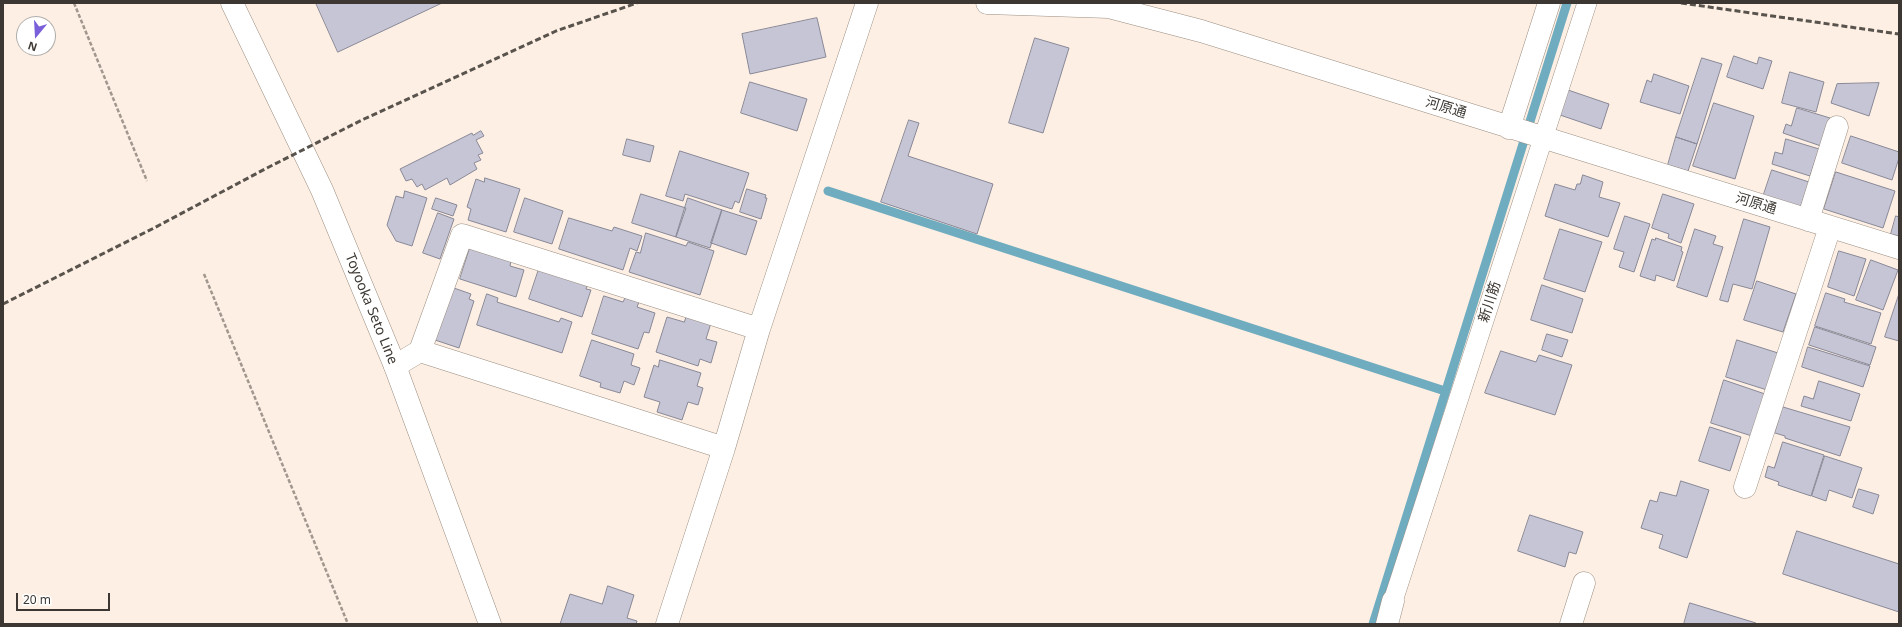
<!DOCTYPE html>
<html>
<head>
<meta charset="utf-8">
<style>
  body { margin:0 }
  #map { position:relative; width:1902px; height:627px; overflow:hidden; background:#fdefe3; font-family:"Noto Sans",sans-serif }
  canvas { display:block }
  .frame { position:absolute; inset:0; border:4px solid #3c3732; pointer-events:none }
  .north { position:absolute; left:16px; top:16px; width:40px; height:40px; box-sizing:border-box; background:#fff; border:1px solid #b1afad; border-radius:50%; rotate:198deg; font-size:11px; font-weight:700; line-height:16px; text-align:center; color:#3c3732 }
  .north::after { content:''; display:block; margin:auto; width:14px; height:18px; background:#795fd9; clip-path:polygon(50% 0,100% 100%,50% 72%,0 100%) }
  .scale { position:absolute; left:16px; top:593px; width:94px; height:18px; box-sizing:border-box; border:2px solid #3c3732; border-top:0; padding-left:5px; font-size:12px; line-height:14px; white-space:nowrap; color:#3c3732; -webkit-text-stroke:3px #fff; paint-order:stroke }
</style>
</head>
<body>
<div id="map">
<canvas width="1902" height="627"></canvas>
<div class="frame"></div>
<div class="north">N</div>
<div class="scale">20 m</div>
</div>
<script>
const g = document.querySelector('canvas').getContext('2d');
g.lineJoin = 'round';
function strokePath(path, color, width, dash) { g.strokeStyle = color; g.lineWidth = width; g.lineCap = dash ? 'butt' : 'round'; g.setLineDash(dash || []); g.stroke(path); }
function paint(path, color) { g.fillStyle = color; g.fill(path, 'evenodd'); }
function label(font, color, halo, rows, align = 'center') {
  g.font = font + ' "Noto Sans","Noto Sans JP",sans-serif'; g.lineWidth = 4; g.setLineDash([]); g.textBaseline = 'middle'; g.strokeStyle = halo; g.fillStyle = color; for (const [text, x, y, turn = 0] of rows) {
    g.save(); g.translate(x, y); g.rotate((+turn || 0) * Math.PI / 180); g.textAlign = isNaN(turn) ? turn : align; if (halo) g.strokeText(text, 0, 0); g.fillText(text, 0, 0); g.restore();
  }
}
strokePath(new Path2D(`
  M828 191 1445 391
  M1373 624 1567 3`), '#70acbf', 9);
const building = new Path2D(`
  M316 3H442L338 52Z
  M817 18 826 57 750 74 742 34Z
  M1035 38 1069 48 1043 133 1009 123Z
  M1734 56 1757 64 1759 57 1772 61 1763 89 1727 77Z
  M1702 58 1722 64 1697 144 1676 137Z
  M1790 72 1824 82 1816 112 1782 103Z
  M1654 74 1689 86 1680 114 1640 102 1647 80 1651 82Z
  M750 82 807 99 797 131 741 113Z
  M1879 83 1869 116 1831 103 1837 84Z
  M1568 90 1609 104 1601 129 1560 115Z
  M1714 103 1754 116 1735 179 1693 166Z
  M1797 108 1830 118 1821 146 1783 133 1786 124 1791 126Z
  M909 120 919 123 908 156 993 184 977 234 881 202Z
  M481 131 484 136 476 140 483 153 478 155 481 160 474 163 477 169 450 185 447 178 425 190 422 184 417 187 412 179 406 181 400 169 472 133 473 135Z
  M1851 136 1899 152V158L1892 180 1842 163Z
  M1676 137 1697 144 1688 171 1668 165Z
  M627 139 654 146 650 162 623 155Z
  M1786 139 1819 149 1810 176 1772 164 1775 152 1782 154Z
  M680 151 749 173 739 203 735 201 732 209 685 194 683 201 666 196Z
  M1772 170 1809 182 1800 209 1763 197Z
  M1836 172 1895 191 1883 228 1824 209Z
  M1583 175 1603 182 1599 197 1620 203 1608 237 1545 216 1555 184 1575 190 1577 184H1580Z
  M485 178 520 189 506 232 468 220 471 209 467 207 476 179 484 182Z
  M747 189 766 195 765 198H767L761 219 740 212Z
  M405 191 427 198 412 246 396 241 387 225 396 196 403 198Z
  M641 194 686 208 676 237 632 223Z
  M1663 194 1694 204 1681 243 1668 238 1669 234 1652 228Z
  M436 198 457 205 453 216 432 209Z
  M525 198 563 211 552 244 514 232Z
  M688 198 722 210 710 248 676 237Z
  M722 210 757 221 746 255 711 243Z
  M438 213 454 219 440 259 423 253Z
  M1625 216 1650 224 1634 272 1619 267 1624 252 1614 249Z
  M1896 216 1899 217V236L1891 234Z
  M569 218 612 231 614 227 642 236 637 251 630 248 623 270 559 249Z
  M1744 219 1770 227 1752 289 1733 284 1728 302 1720 300Z
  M1560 229 1602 242 1585 292 1544 279Z
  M1695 229 1716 236 1713 244 1723 247 1707 297 1677 287Z
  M646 233 686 246 688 242 714 251 700 295 629 272 636 252 640 253Z
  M1656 238 1682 247 1681 251 1683 252 1674 281 1656 275 1655 281 1640 276 1652 239 1655 240Z
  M470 248 511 261 510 266 524 270 516 297 460 279Z
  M1839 251 1866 259 1854 296 1828 287Z
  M1871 260 1898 270 1883 310 1856 300Z
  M540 266 589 282 586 289 591 290 582 317 529 299Z
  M1757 281 1796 294 1783 332 1744 320Z
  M1542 285 1583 299 1572 333 1531 320Z
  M451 287 471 294 469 299 474 301 459 348 435 340Z
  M1826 293 1845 299 1844 302 1881 313 1871 344 1815 326Z
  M487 294 498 298 497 302 559 322 561 318 572 322 562 353 477 325Z
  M1899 294V341L1885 337Z
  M604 296 623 302 625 298 639 302 637 307 655 313 649 333 644 332 638 349 592 334Z
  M687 315 711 323 706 339 717 342 711 363 700 359 698 366 656 352 667 317 684 322Z
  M1815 327 1876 347 1870 365 1809 345Z
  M1547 334 1568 340 1562 357 1542 350Z
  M592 340 634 354 631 365 640 368 634 385 624 381 620 393 600 387 601 383 580 376Z
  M1737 340 1778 353 1767 390 1726 377Z
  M1808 347 1870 366 1863 387 1802 367Z
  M1501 351 1536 362 1539 355 1572 365 1555 415 1485 393Z
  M660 360 701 373 697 386 703 388 698 405 688 402 682 420 657 412 660 402 644 397 654 365 658 367Z
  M1724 380 1765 394 1752 436 1711 423Z
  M1819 381 1860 394 1851 421 1801 406 1804 396 1813 399Z
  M1783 407 1850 427 1840 456 1785 438V436L1775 433Z
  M1710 427 1741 437 1730 471 1699 461Z
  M1783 442 1824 455 1811 496 1778 485 1779 482 1765 477 1768 466 1774 468Z
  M1825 456 1862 468 1852 498 1829 490 1826 501 1812 496Z
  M1681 481 1709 490 1687 558 1659 548 1663 535 1641 528 1650 500 1657 502 1660 492 1676 496Z
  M1859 489 1879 495 1873 514 1853 507Z
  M1530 515 1583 532 1576 554 1569 552 1565 567 1518 551Z
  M1797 531 1899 564V612L1783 574Z
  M608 586 634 595 627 618 637 621 636 624H560L570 594 602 604Z
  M1690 603 1756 623V624H1684Z`);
paint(building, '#c5c5d6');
strokePath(building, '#888897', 1);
const lane = new Path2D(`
  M1393 601 1587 3`);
const street = new Path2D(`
  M987 3 1109 7 1201 31 1899 248
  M1509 128 1549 3
  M1808 220 1837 127
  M420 351 462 235 759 329
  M395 366 420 351 724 448
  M1745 487 1830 227
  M667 624 724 448 759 329 867 3
  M1387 624 1393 601
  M1571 624 1584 583`);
const primary = new Path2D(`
  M232 3 322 190 395 366 490 624`);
strokePath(lane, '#9b8e82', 20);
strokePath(street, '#9b8e82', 23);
strokePath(primary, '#9b8e82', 23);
strokePath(new Path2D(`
  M74 3 147 181
  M204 274 348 624`), '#a1978e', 2.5, [4, 2]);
strokePath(lane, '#fff', 19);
strokePath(street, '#fff', 22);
strokePath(primary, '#fff', 22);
strokePath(new Path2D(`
  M1681 3 1899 34
  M3 304 154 228 265 169 364 119 556 31 637 3`), '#59534d', 3, [6, 3]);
label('14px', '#3c3732', '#fff', [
  ["河原通",1446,108,17],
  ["河原通",1756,204,17],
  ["新川筋",1490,302,-72],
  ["Toyooka Seto Line",371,309,68]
]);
</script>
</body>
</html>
